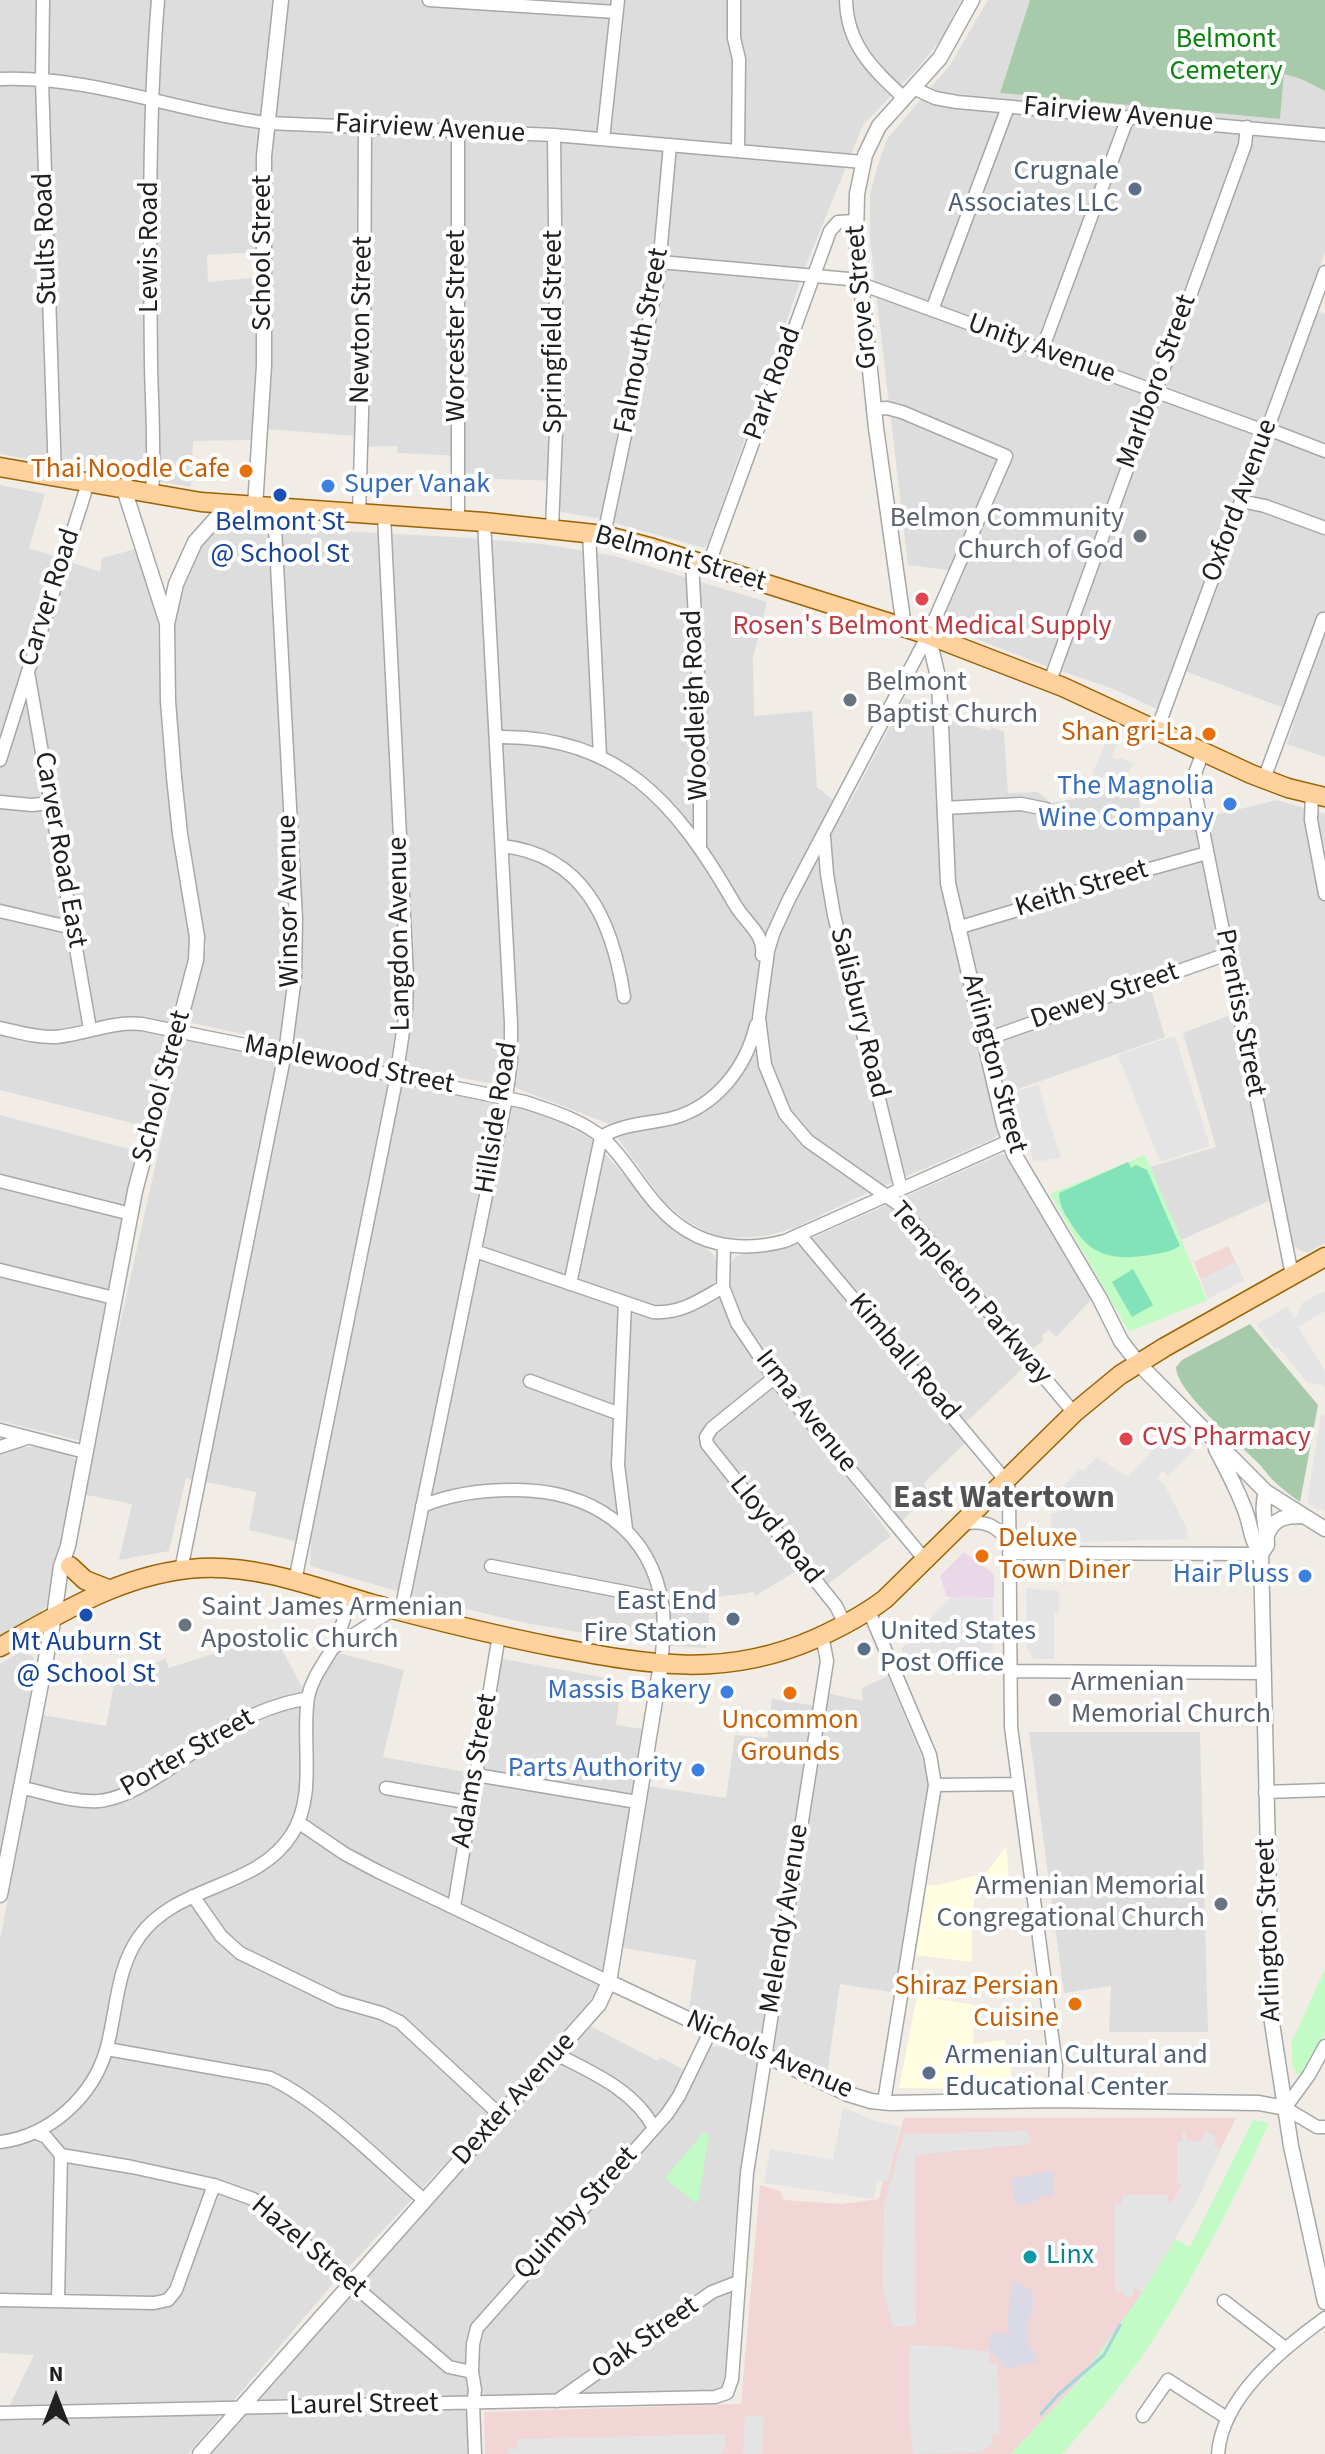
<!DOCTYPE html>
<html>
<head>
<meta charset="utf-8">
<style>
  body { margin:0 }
  #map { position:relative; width:1325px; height:2454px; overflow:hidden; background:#f1ede6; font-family:"Source Sans 3",sans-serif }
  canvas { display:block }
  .north { position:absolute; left:16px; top:2358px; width:80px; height:80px; -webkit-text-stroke:6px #fff; paint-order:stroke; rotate:0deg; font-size:22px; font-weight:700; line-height:32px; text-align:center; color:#202020 }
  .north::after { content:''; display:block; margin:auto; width:28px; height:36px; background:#202020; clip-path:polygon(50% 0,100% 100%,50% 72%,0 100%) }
</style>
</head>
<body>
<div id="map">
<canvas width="1325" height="2454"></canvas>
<div class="north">N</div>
</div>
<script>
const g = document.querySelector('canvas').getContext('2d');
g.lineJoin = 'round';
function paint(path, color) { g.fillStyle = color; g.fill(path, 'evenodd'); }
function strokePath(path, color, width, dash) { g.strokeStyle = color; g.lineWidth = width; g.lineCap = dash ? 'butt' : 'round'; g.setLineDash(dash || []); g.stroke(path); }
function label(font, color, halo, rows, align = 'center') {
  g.font = font + ' "Source Sans 3",sans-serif'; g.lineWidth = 8; g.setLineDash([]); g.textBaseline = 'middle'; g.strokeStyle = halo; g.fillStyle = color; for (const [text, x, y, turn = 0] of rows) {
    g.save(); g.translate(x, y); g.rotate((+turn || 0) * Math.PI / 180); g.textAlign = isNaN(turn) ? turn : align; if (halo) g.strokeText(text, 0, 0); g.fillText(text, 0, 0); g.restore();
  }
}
paint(new Path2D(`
  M0 0H273L259 150 258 252 207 255 208 282 260 277 259 368 252 440 193 441 191 487 0 454Z
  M285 0H961L943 37 918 68 863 125 805 268 708 544 704 548 597 518 561 512 558 505V481L464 478 463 456 397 453V446L356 447V436L266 429 272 374 270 145Z
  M988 0H1030L1000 93 1280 119 1284 74 1301 79 1325 91V252L1306 307 1325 314V757L1287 744 1297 713 1174 667 1159 710 1111 688 1043 665 943 626 941 623 964 572 908 565 870 241V195L878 164 887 139 950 65Z
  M0 485 45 494 29 548 100 572 102 558 139 548 157 608 162 735 173 836 188 925 190 948 144 1126 0 1090Z
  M231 525 471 538 542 544 615 556 767 602 753 658 754 716 812 711 817 787 846 810 905 698 935 709 940 863 945 899 1000 1133 993 1139 854 1199 795 1228 766 1236 728 1238 711 1234 687 1221 663 1201 607 1123 516 1088 364 1060 192 1023 190 1016 206 947 182 788 176 699 174 617 185 569 211 530Z
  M948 718 990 731 991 727 1004 732 1008 793 1038 792 1051 803 1139 787 1140 811 1152 809 1154 816 1192 807 1220 939 1213 953 1147 976 1165 1037 1004 1094 956 888 949 769Z
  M1277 800 1325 814V1243L1307 1253 1292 1246 1207 817Z
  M1233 1014 1271 1200 1181 1240 1150 1167 1216 1147 1183 1033Z
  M188 1040 524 1109 558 1121 591 1139 675 1229 710 1251 715 1257 719 1266 714 1283 731 1325 891 1536 816 1593 798 1570 755 1596 754 1592 711 1598 706 1648 652 1645 521 1622 425 1599 310 1566 311 1545 249 1530 256 1492 186 1478 169 1551 119 1560 132 1504 82 1494 183 1042Z
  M0 1115 137 1151 82 1441 0 1421Z
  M1001 1154 1005 1155 1010 1164 1091 1300 1056 1337 1049 1330 1042 1335 1044 1340 1019 1359 1025 1366 957 1431 966 1442 924 1483 929 1494 902 1521 835 1440 744 1321 731 1286V1264L734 1258 739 1255 773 1251 801 1243Z
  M24 1447H37L70 1455 77 1461 48 1605 37 1615 0 1635V1454Z
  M263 1638 277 1641 302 1687 323 1649 404 1670 383 1757 471 1773 488 1656 622 1681 616 1725 643 1729 608 1961 596 1994 483 2123 331 2286 188 2454H0V2420L3 2419 34 2355 0 2353V1940L43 1715 106 1726 114 1685 165 1658 169 1668Z
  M20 1652 33 1656 37 1669 0 1852V1664Z
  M888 1676 931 1779 898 1993 840 1984 827 2074 689 2010 696 1960 623 1948 647 1786 726 1798 735 1735 767 1738 772 1699 825 1707 826 1693 863 1701 862 1688Z
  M1029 1732H1200L1208 2032H1109L1111 1986 1064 1993Z
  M590 2026 658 2061 660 2057 694 2075 708 2047 716 2046 730 2048 753 2057 758 2067 734 2238 726 2387 718 2393 550 2396 467 2395 469 2454H208Z`), '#dedddd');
paint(new Path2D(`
  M1228 1246 1244 1280 1208 1298 1194 1262Z
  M904 2118H1236L1175 2239 1142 2294 1079 2381 1011 2454H485L484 2412 741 2404 760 2185 780 2191 784 2200 841 2204 879 2199 883 2179 887 2178Z`), '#f2d5d5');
paint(new Path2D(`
  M964 1552 994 1574V1598L947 1597 940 1576Z`), '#ead7e7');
paint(new Path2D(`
  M1006 1846 1009 1878 975 1896 972 1914V1962L916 1955 927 1885H938L986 1873Z
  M917 1996 975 2005 973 2044 1004 2040 1010 2052 1012 2089 899 2088Z`), '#fffee0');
paint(new Path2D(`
  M1030 0H1325V91L1301 79 1284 74 1280 119 1000 93Z
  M1250 1324 1318 1405 1300 1502C1292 1496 1283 1490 1276 1483 1268 1476 1263 1467 1255 1460 1237 1442 1176 1391 1176 1367L1182 1360Z`), '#a6caaa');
paint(new Path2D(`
  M1145 1155 1207 1300 1129 1332 1050 1194Z
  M1325 1969V2032L1304 2073 1297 2074 1293 2068 1291 2044Z
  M1253 2120 1269 2123C1233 2201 1195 2278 1147 2349 1122 2386 1091 2421 1062 2454H1011L1079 2381 1142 2293 1175 2239 1190 2247Z
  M704 2132 709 2135 698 2202 693 2201 665 2178Z`), '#c2fbc5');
paint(new Path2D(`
  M1128 1162 1131 1168 1136 1165 1147 1170 1180 1246C1170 1252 1162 1253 1150 1255 1112 1261 1090 1256 1070 1222 1064 1213 1059 1204 1059 1193Z
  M1133 1269 1153 1305 1132 1317 1112 1282Z`), '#82e2b9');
paint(new Path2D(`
  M1112 729 1121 732 1112 758 1119 760 1121 758 1134 764 1128 774 1097 778 1092 774Z
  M1175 1036 1210 1146 1160 1162 1118 1055Z
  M1038 1085 1061 1158 1034 1162 1010 1093Z
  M1235 1262 1244 1280 1208 1298 1201 1279Z
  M1325 1291V1311L1298 1327 1325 1371V1388L1321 1384 1308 1383 1278 1347 1275 1349 1257 1324 1287 1307 1295 1319 1303 1302Z
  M1321 1415H1325V1512L1307 1503Z
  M1171 1431 1194 1450 1168 1476 1163 1471 1157 1478 1164 1484 1186 1527 1188 1539 1051 1543V1513H1058L1064 1498 1056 1494 1080 1469 1084 1471 1097 1457 1128 1477Z
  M1026 1588 1059 1591V1612L1054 1613V1659H1034L1027 1649Z
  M952 1597 993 1599V1652L930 1653 904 1660 901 1649 921 1632 923 1634 926 1631 923 1626Z
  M843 2107 869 2119 900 2127 888 2181H877L874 2199 764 2183 770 2149 833 2160Z
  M1028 2131 1031 2144 915 2155 916 2326 893 2327 883 2289 884 2205 904 2134Z
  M1182 2132 1186 2133V2141H1201L1205 2132 1217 2137 1213 2145 1221 2149 1197 2201 1142 2293 1135 2288 1132 2297H1124L1123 2291H1115L1114 2204H1122V2195H1168V2203L1172 2202 1181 2186 1180 2183H1177V2142L1182 2141Z
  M910 2345 945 2346 959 2349 989 2351V2364H998L999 2434 990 2435 994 2443 981 2452 913 2454 910 2424Z
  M745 2416H764L762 2454H743Z
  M725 2434 726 2445 721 2454H508V2449H518V2439Z`), '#e4e4e4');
paint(new Path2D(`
  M1054 2170V2194L1050 2197 1047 2195 1041 2196 1034 2202 1016 2206 1011 2179Z
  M1012 2282 1022 2283 1024 2288 1030 2287 1034 2304 1030 2318 1028 2319 1027 2340 1029 2347 1035 2352 1037 2362 1006 2369 996 2356 989 2351V2333L1009 2334 1007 2322Z`), '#dadae6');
strokePath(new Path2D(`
  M1041 2414 1058 2395 1104 2355 1120 2325`), '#a5d4df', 3);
const minor = new Path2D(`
  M43 0 42 81 55 477
  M429 0 616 12
  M734 0V38L739 59 738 151
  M846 0C847 45 873 69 904 98
  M0 79C91 75 177 112 267 123L554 135 863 162
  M913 88 935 98 957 102 1325 135
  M458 132V520
  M603 139 618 0
  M660 262 860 280
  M861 284 1267 432
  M932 310 1008 107
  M1042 350 1128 117
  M873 409 887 408 902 412 1006 456 928 635 789 899 773 934 768 951 759 1018 765 1065 785 1114 808 1141 898 1204 1074 1413
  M1268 429 1325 451
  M152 494C155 451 152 409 151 366 150 244 148 122 158 0
  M1241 501 1265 506 1325 528
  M359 514 364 346 365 126
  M552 528 557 406 554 135
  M589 533 600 756
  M604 535 658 278 670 145
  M692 561 700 715V849
  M708 566 830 231 838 222 855 221
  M28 672 90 1029
  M1050 681 1245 145 1247 127
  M1157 730 1325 272
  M496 737C619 734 677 804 734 903 745 923 765 933 762 955
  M1203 752 1194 776 1195 791 1292 1275
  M0 760 88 483
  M1264 779 1323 619H1325
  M1312 794 1311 820 1325 894
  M0 802 32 805 51 803
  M944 808 1021 804 1046 809
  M824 837 827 874 834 915 901 1189
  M502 846C585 855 613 923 624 997
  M0 911 73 928
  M957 928 1064 896 1114 879 1207 853
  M0 1028C18 1032 37 1038 56 1037 86 1034 112 1021 142 1024L525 1102C552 1111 581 1120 603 1138 624 1157 638 1184 657 1205 692 1245 735 1254 785 1241L1009 1141
  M984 1040 1227 954
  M0 1181 131 1214
  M800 1235 1006 1481 1009 1490 1011 1727 1056 2066 1054 2100
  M724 1246 723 1287 737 1323 774 1378 926 1561
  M475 1251 653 1312C681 1314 700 1300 723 1287
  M0 1270 114 1298
  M570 1284 601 1137C624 1123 648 1124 673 1118 716 1106 746 1068 756 1025
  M625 1303 618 1465 626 1529
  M774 1378 712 1428 706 1437 707 1444 836 1606 845 1624
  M530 1381 620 1414
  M0 1430 85 1452
  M0 1447 27 1438
  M422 1506C451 1494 480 1490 512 1490 589 1489 652 1528 663 1609 665 1628 663 1646 661 1664
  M963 1524C984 1519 1000 1526 1009 1545
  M1009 1553 1261 1554
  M491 1566 661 1599
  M181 1570 285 1053 295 977 296 919 274 509
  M295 1581 395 1085 406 1011 407 977 384 516
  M401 1611 506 1098 511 1060V1023L484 522
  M869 1611 930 1755 935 1785 884 2102
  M333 1648 394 1609
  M1010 1671 1262 1673
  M476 1775 637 1802
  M935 1785 1018 1784
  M20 1787C46 1793 73 1803 99 1801 142 1797 195 1747 233 1725 256 1712 282 1703 308 1698
  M386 1788 471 1803
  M1265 1792 1325 1790
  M298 1822 345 1854 379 1872 609 1982
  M193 1896 221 1936 240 1953 339 2001 381 2013 400 2022 500 2115
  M454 1907 499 1635
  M1325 2046 1309 2075 1285 2108 1317 2127H1325
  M107 2049 270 2078C322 2102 380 2162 424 2200
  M556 2054C593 2073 634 2090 654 2128
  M37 2133 46 2137 61 2155 132 2167 214 2185 253 2199 449 2367 472 2372
  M0 2142C50 2136 94 2096 107 2047 117 2010 116 1970 139 1937 177 1883 257 1890 292 1834 317 1795 301 1741 308 1697 312 1678 323 1665 332 1649 341 1633 345 1615 350 1597
  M0 2300 154 2303 168 2300 176 2290 214 2185
  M58 2301 61 2155
  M1224 2301 1285 2348
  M557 2401 712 2292 738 2282
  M0 2413 715 2397 727 2393 732 2379 747 2173 827 1661 822 1635
  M1143 2416 1168 2380 1227 2418
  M475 2454 473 2404 475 2390 472 2372 473 2344 477 2328 667 2114 679 2096 711 2030
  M1218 2454C1222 2397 1282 2349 1325 2318`);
const tertiary = new Path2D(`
  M124 489 166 620
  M255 507 264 365V156L281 0
  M904 627 876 428 856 236 857 194 865 155 879 126 940 58 972 0
  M928 635 939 681 948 883 1004 1125 1014 1154 1100 1299 1121 1341 1138 1363 1266 1492 1325 1529
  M1216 1449C1227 1470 1238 1490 1246 1513 1251 1527 1251 1541 1261 1554L1272 2023 1291 2146 1325 2302
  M1267 1535C1274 1518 1285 1516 1302 1516
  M1261 1554 1267 1545C1267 1527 1260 1510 1266 1492
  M0 1895 54 1617 61 1566 68 1546 135 1191 196 960 197 937 180 834 174 777 168 701 167 624 176 584 195 542 228 505
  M609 1982 848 2094 871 2101 890 2103 1054 2100 1259 2103 1285 2108
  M200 2454 599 2004 609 1982 661 1664`);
const primary = new Path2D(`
  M0 467 201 502 484 522 604 535 653 548 928 635 1063 687 1251 774 1288 788 1325 797
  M70 1566 85 1580 108 1589
  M0 1647C64 1611 126 1572 201 1568 260 1565 317 1588 373 1604 433 1620 494 1635 555 1647 650 1665 725 1679 817 1638 841 1627 864 1615 885 1599L1074 1413 1120 1375 1165 1347 1325 1257`);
strokePath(minor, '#a7a7a7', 15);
strokePath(tertiary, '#a7a7a7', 17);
strokePath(primary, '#9b6200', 21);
strokePath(minor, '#fff', 12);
strokePath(tertiary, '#fff', 14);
strokePath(primary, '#ffd19d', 18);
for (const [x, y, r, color] of [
  [1135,189,8,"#5c6f8a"],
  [246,471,8,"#e8710a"],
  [328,486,8,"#3f7fe0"],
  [280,495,8,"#1a4fb4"],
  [1140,536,8,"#6b7280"],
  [922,599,8,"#e0444e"],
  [850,700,8,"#6b7280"],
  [1209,734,8,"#e8710a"],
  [1230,804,8,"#3f7fe0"],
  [1126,1439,8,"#e0444e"],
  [982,1556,8,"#e8710a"],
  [1305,1576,8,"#3f7fe0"],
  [86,1615,8,"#1a4fb4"],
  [733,1619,8,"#5c6f8a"],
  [185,1625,8,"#6b7280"],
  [864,1649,8,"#5c6f8a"],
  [727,1692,8,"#3f7fe0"],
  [790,1693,8,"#e8710a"],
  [1055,1700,8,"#6b7280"],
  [698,1770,8,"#3f7fe0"],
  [1221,1904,8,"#6b7280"],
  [1075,2004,8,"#e8710a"],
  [929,2073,8,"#5c6f8a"],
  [1030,2257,8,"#0f9aa8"]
]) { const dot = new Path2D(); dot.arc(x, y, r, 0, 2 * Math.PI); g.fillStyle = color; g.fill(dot); strokePath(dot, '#fff', 3); }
label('28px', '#08830e', '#fff', [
  ["Belmont",1226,41],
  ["Cemetery",1226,73]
]);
label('28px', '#202020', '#fff', [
  ["Fairview Avenue",1118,116,5],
  ["Fairview Avenue",430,130,3],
  ["Stults Road",47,239,-92],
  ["Lewis Road",151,247,-90],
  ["School Street",264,253,-90],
  ["Grove Street",863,297,-95],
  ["Newton Street",363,320,-89],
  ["Worcester Street",458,326,-90],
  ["Springfield Street",555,332,-90],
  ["Falmouth Street",643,341,-79],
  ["Unity Avenue",1041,350,20],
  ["Marlboro Street",1158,382,-70],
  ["Park Road",774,384,-70],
  ["Oxford Avenue",1241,501,-70],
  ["Belmont Street",680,560,16],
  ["Carver Road",51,598,-72],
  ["Woodleigh Road",697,705,-92],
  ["Carver Road East",59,850,80],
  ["Keith Street",1082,890,-17],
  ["Winsor Avenue",290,901,-91],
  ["Langdon Avenue",401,934,-91],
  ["Dewey Street",1105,997,-19],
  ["Salisbury Road",858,1013,76],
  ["Prentiss Street",1239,1013,79],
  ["Arlington Street",993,1064,75],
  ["Maplewood Street",349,1066,11],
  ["School Street",163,1087,-75],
  ["Hillside Road",498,1118,-81],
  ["Templeton Parkway",970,1294,49],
  ["Kimball Road",903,1358,50],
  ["Irma Avenue",805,1412,52],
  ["Lloyd Road",775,1531,51],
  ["Porter Street",188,1754,-30],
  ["Adams Street",476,1771,-80],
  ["Melendy Avenue",786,1919,-81],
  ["Arlington Street",1270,1930,-92],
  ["Nichols Avenue",769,2056,24],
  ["Dexter Avenue",515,2100,-48],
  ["Quimby Street",577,2214,-48],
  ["Hazel Street",308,2248,40],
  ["Oak Street",646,2339,-35],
  ["Laurel Street",364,2406,-1]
]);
label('28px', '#4e5e75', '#fff', [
  ["Crugnale",1119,173],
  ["Associates LLC",1119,205],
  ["East End",717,1603],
  ["Fire Station",717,1635],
  ["United States",880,1633,"left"],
  ["Post Office",880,1665,"left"],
  ["Armenian Cultural and",945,2057,"left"],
  ["Educational Center",945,2089,"left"]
], 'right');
label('28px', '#c56008', '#fff', [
  ["Thai Noodle Cafe",230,471],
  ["Shan gri-La",1193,734],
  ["Deluxe",998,1540,"left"],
  ["Town Diner",998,1572,"left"],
  ["Uncommon",790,1722,"center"],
  ["Grounds",790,1754,"center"],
  ["Shiraz Persian",1059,1988],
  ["Cuisine",1059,2020]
], 'right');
label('28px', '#366cbe', '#fff', [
  ["Super Vanak",344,486,"left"],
  ["The Magnolia",1214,788],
  ["Wine Company",1214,820],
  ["Hair Pluss",1289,1576],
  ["Massis Bakery",711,1692],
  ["Parts Authority",682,1770]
], 'right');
label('28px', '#5b616d', '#fff', [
  ["Belmon Community",1124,520,"right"],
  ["Church of God",1124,552,"right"],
  ["Belmont",866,684],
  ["Baptist Church",866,716],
  ["Saint James Armenian",201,1609],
  ["Apostolic Church",201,1641],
  ["Armenian",1071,1684],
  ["Memorial Church",1071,1716],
  ["Armenian Memorial",1205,1888,"right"],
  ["Congregational Church",1205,1920,"right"]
], 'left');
label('28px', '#164399', '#fff', [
  ["Belmont St",280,524],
  ["@ School St",280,556],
  ["Mt Auburn St",86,1644],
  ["@ School St",86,1676]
]);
label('28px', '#be3a42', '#fff', [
  ["Rosen's Belmont Medical Supply",922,628],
  ["CVS Pharmacy",1142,1439,"left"]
]);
label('28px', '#0d838f', '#fff', [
  ["Linx",1046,2257]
], 'left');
label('bold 32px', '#535353', '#fff', [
  ["East Watertown",1004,1500]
]);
</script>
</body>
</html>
